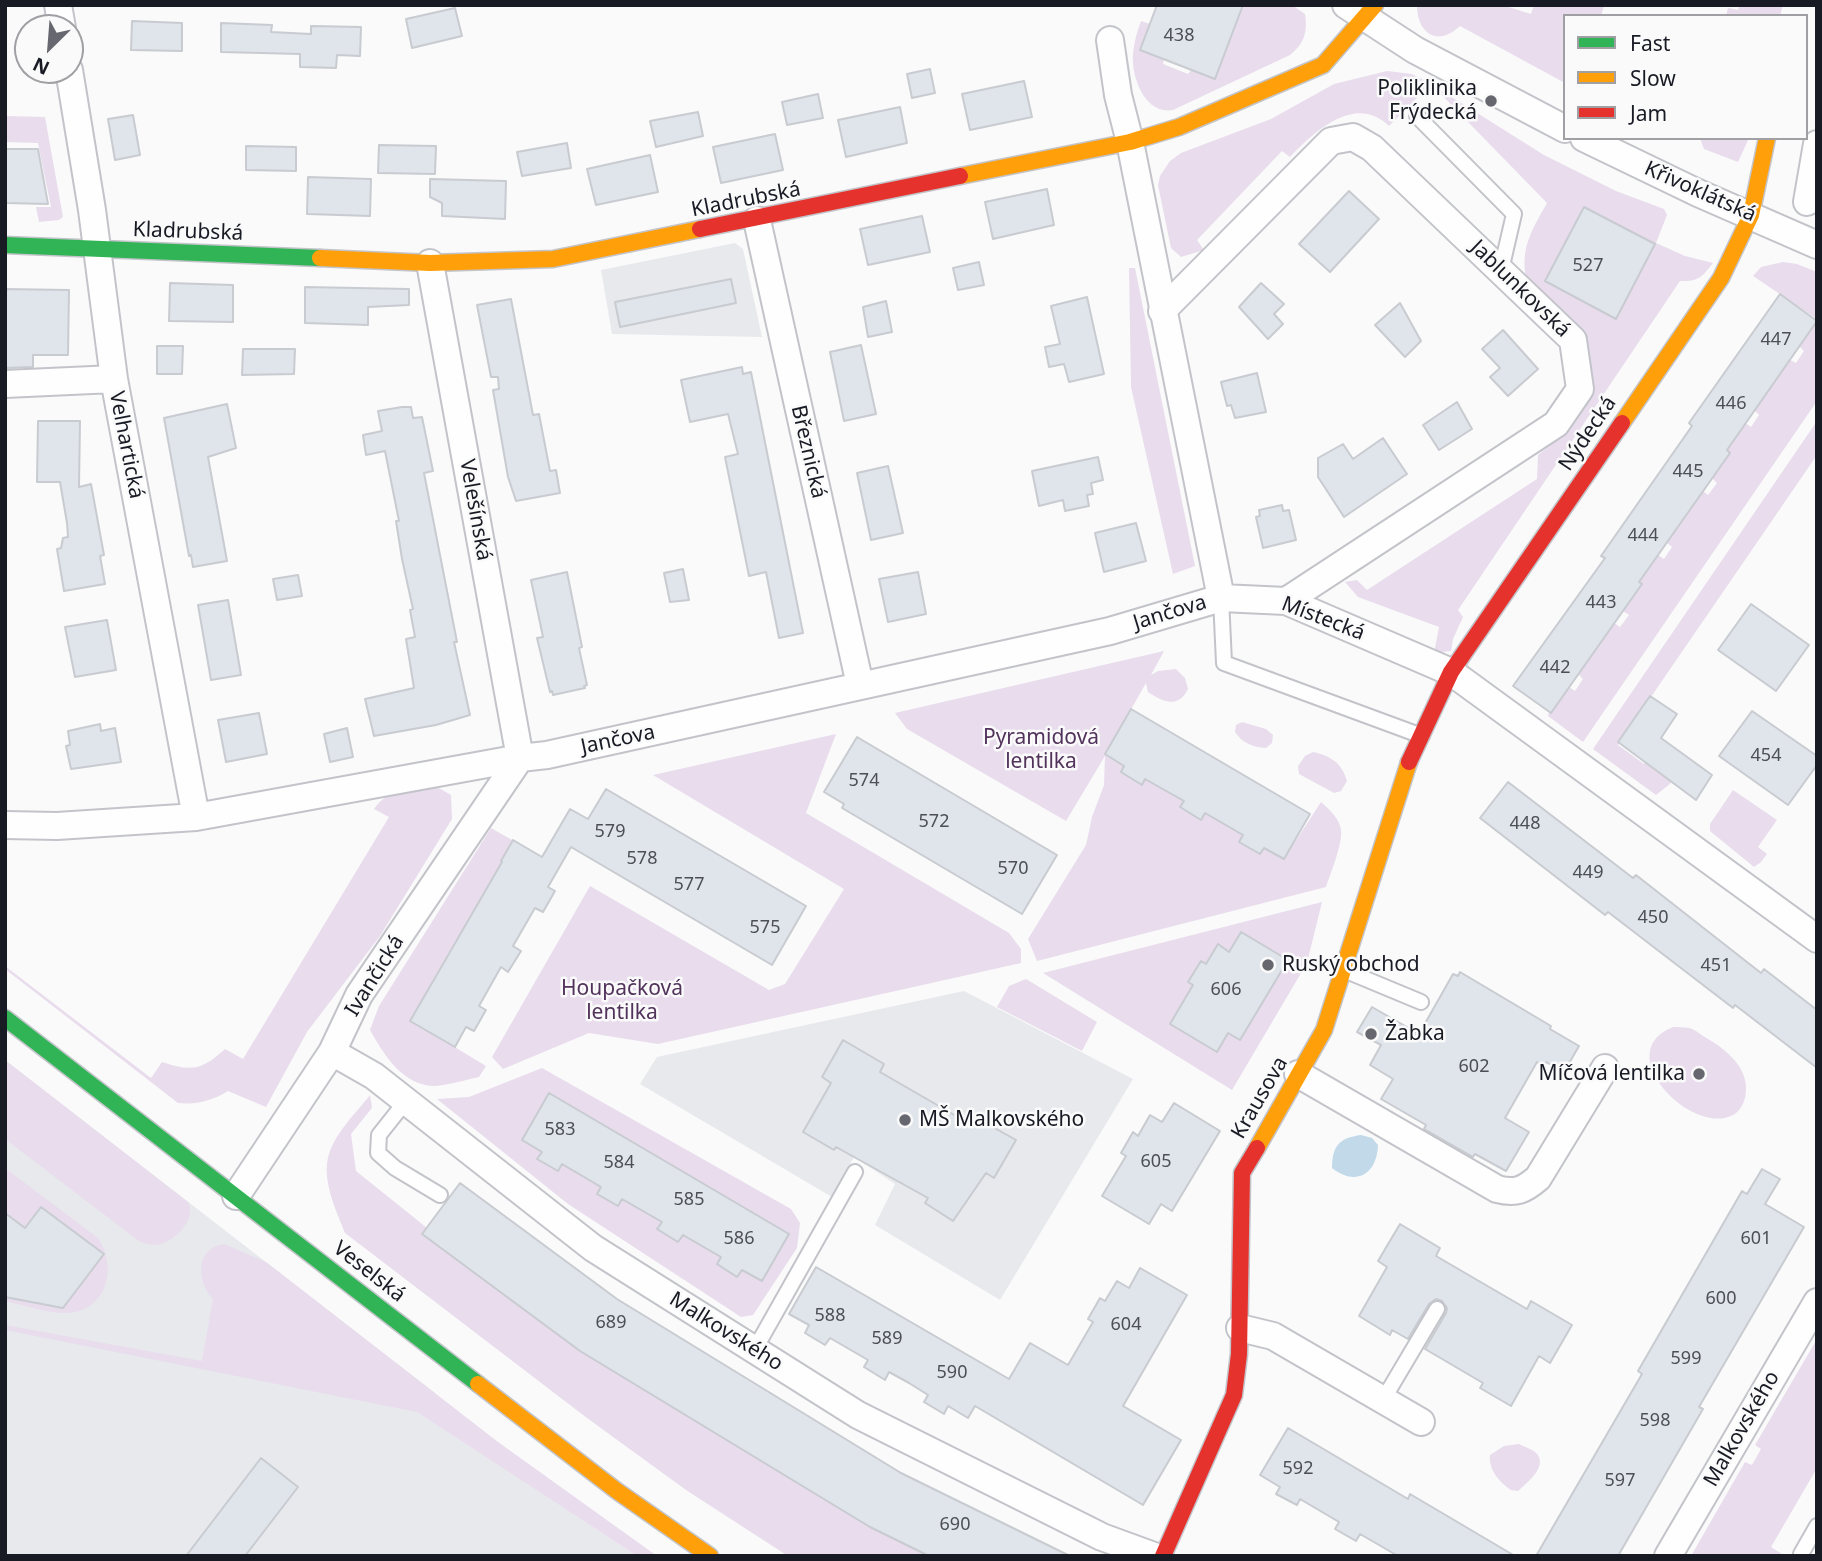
<!DOCTYPE html>
<html>
<head>
<meta charset="utf-8">
<style>
  body { margin:0 }
  #map { position:relative; width:1822px; height:1561px; overflow:hidden; background:#fafafa; font-family:"Noto Sans",sans-serif }
  canvas { display:block }
  .frame { position:absolute; inset:0; border:7px solid #181a24; pointer-events:none }
  .legend { position:absolute; left:1563px; top:14px; width:245px; height:126px; box-sizing:border-box; background:#fafafa; border:2px solid #a0a0a4; margin:0; padding:9px 12px; list-style:none; font-size:21px; color:#181a24 }
  .legend li { display:flex; align-items:center; gap:14px; height:35px }
  .legend b { width:35px; border:2px solid #a0a0a4 }
  .north { position:absolute; left:14px; top:14px; width:70px; height:70px; box-sizing:border-box; background:#fafafa; border:2px solid #a0a0a4; border-radius:50%; rotate:205deg; font-size:19px; font-weight:700; line-height:28px; text-align:center; color:#181a24 }
  .north::after { content:''; display:block; margin:auto; width:24px; height:32px; background:#67686f; clip-path:polygon(50% 0,100% 100%,50% 72%,0 100%) }
</style>
</head>
<body>
<div id="map">
<canvas width="1822" height="1561"></canvas>
<div class="frame"></div>
<ul class="legend">
<li><b style="height:9px;background:#30b455"></b>Fast</li>
<li><b style="height:9px;background:#ff9f0a"></b>Slow</li>
<li><b style="height:9px;background:#e5322d"></b>Jam</li>
</ul>
<div class="north">N</div>
</div>
<script>
const g = document.querySelector('canvas').getContext('2d');
g.lineJoin = 'round';
function paint(path, color) { g.fillStyle = color; g.fill(path, 'evenodd'); }
function strokePath(path, color, width, dash) { g.strokeStyle = color; g.lineWidth = width; g.lineCap = dash ? 'butt' : 'round'; g.setLineDash(dash || []); g.stroke(path); }
function label(font, color, halo, rows, align = 'center') {
  g.font = font + ' "Noto Sans",sans-serif'; g.lineWidth = 5; g.setLineDash([]); g.textBaseline = 'middle'; g.strokeStyle = halo; g.fillStyle = color; for (const [text, x, y, turn = 0] of rows) {
    g.save(); g.translate(x, y); g.rotate((+turn || 0) * Math.PI / 180); g.textAlign = isNaN(turn) ? turn : align; if (halo) g.strokeText(text, 0, 0); g.fillText(text, 0, 0); g.restore();
  }
}
paint(new Path2D(`
  M735 243 743 249 762 337 612 334 601 270Z
  M964 991 1133 1079 1000 1300 875 1225 895 1184 854 1157 832 1197 640 1084 657 1057Z
  M5 1060 435 1393 416 1411 637 1556H5Z`), '#e8e9ed');
paint(new Path2D(`
  M1243 5H1292L1305 14C1308 32 1304 44 1290 55L1173 110C1145 115 1131 77 1133 54 1134 42 1137 32 1141 21L1150 24 1140 50 1164 59 1163 64 1188 74Z
  M1417 5H1502L1531 14 1534 5 1604 6 1601 16H1565V83L1460 26C1438 47 1417 34 1417 5Z
  M1740 5H1783L1780 16H1726L1728 8 1738 10Z
  M1387 71 1412 74 1431 84 1544 155 1616 191 1664 209 1667 215 1656 243 1685 256 1713 263C1702 277 1698 282 1680 281L1458 610 1463 617 1453 639 1451 651 1434 653 1439 627 1358 597 1345 582 1357 580 1367 590 1537 479 1538 455C1562 436 1577 419 1587 390L1528 285C1518 252 1531 231 1547 203L1431 84 1389 126C1355 93 1314 132 1290 157L1282 151 1197 240 1204 250 1181 257 1171 248 1158 185 1160 176 1170 161 1181 153 1271 119 1334 84ZM1584 207 1655 244 1616 319 1545 281Z
  M5 116 45 117 63 217 59 220 39 222 36 207H51L38 143 5 142Z
  M1700 138H1749L1738 162 1704 149Z
  M1783 262 1797 264 1817 272V401L1583 742 1548 716 1549 713 1569 687 1575 691 1583 679 1578 674 1614 623 1620 627 1629 615 1623 611 1641 584 1639 582 1658 555 1664 559 1672 547 1667 543 1703 491 1708 495 1717 483 1712 478 1729 452 1726 450 1745 423 1751 427 1759 415 1754 410 1790 360 1796 363 1804 351 1799 346 1817 319 1753 276 1761 267Z
  M1129 268H1135L1195 566 1173 574 1131 387Z
  M1817 421V455L1618 745 1644 764 1662 739 1689 758 1671 783 1656 795 1593 749Z
  M1164 651 1151 675 1158 671 1176 669 1185 678 1188 689C1178 709 1163 702 1148 692L1146 683 1105 755 1124 766 1121 772 1141 785 1145 779 1184 801 1180 808 1201 820 1205 813 1243 835 1239 842 1260 854 1264 848 1284 859 1321 802C1329 809 1340 819 1341 830 1343 843 1330 875 1326 887L1037 961 1028 939 1086 845 1092 817 1104 785 1105 756 1066 821 907 729 895 713Z
  M1242 722 1266 729 1273 735 1272 743 1266 748C1253 747 1242 743 1235 732L1236 725Z
  M836 734 806 813 1009 933 1021 949V963L658 1044 589 1033 503 1069 492 1057 590 886 769 990 785 984 844 889 653 775Z
  M1313 752C1331 756 1342 763 1347 781L1341 791 1334 793 1299 774 1298 766 1305 756Z
  M428 782 451 795 452 819 380 936 307 1032 266 1107 228 1091C212 1101 196 1105 178 1103L5 969V966L151 1078 162 1062C192 1072 202 1070 225 1049L243 1059 389 817 374 809C388 790 405 787 428 782Z
  M1733 790 1777 820 1758 847 1767 854 1761 862 1754 867 1710 831V824Z
  M491 828 512 840 501 861 506 864 491 881 467 921 471 924 456 940 432 981 436 985 422 1000 410 1020 486 1066 479 1077C465 1080 449 1085 435 1086 403 1086 384 1055 370 1030L379 1006Z
  M1322 902 1307 963 1232 1090 1043 973ZM1241 932 1288 960 1228 1033 1216 1052 1170 1024 1193 985 1189 982 1206 964 1218 945 1229 952Z
  M1026 979 1097 1022 1082 1051 997 1007 1009 986Z
  M1673 1027C1678 1027 1684 1027 1689 1028 1694 1029 1699 1033 1703 1036 1726 1049 1752 1069 1745 1098 1743 1105 1739 1112 1733 1115 1692 1137 1609 1052 1673 1027Z
  M5 1060 188 1202C197 1218 176 1240 161 1244 152 1246 146 1244 139 1241L5 1139Z
  M542 1068 791 1209 800 1223 797 1248 753 1315 741 1317 568 1204 437 1099 469 1097ZM549 1094 788 1234 742 1270 737 1276 717 1264 721 1257 683 1235 678 1241 658 1230 662 1222 622 1199 617 1206 597 1194 601 1187 562 1164 558 1171 538 1160 542 1152 522 1140Z
  M370 1095 372 1108 351 1134 356 1171 427 1228 422 1235 584 1353 874 1529 928 1556H788L686 1490 587 1418 345 1233C336 1210 321 1179 329 1154 336 1132 356 1113 370 1095Z
  M5 1168 98 1238C118 1268 107 1312 66 1313 46 1313 24 1305 5 1301V1297L64 1308 104 1254 43 1207 26 1228 5 1212Z
  M224 1244 266 1262 498 1442 657 1556H637L417 1412 5 1330V1325L202 1361 213 1299C197 1282 194 1249 224 1244Z
  M1817 1339V1468L1771 1547 1785 1556H1691L1745 1462 1752 1465 1761 1449 1755 1445Z
  M1519 1444C1524 1447 1532 1449 1535 1452 1550 1465 1527 1483 1518 1491L1511 1490C1500 1483 1488 1469 1490 1455L1504 1446Z`), '#e8dced');
paint(new Path2D(`
  M1361 1135 1372 1138 1378 1145C1377 1174 1356 1187 1332 1168 1332 1146 1339 1138 1361 1135Z`), '#c1d9e9');
const building = new Path2D(`
  M1157 5H1243L1215 79 1140 50Z
  M455 8 462 36 412 48 406 19Z
  M132 21 182 23V51L131 50Z
  M221 23 272 25 271 32 311 34V26L361 27 360 56 337 55 336 68 300 67V54L221 52Z
  M930 69 935 93 912 98 907 74Z
  M1024 81 1032 117 970 130 962 94Z
  M818 94 823 118 787 125 782 102Z
  M900 107 907 143 846 157 838 120Z
  M698 112 703 136 656 147 650 121Z
  M133 115 140 155 115 160 108 119Z
  M775 134 783 170 721 183 713 147Z
  M567 143 571 168 522 176 517 152Z
  M379 145 436 146 435 174 378 173Z
  M246 146 296 147V171L246 170Z
  M5 149H38L48 204 5 203Z
  M650 155 658 192 596 205 587 169Z
  M308 177 371 179 370 216 307 214Z
  M430 179 506 181 505 219 442 216V203L430 197Z
  M1047 189 1054 225 993 239 985 202Z
  M1349 191 1379 219 1330 272 1299 244Z
  M1584 207 1655 244 1616 319 1545 281Z
  M922 216 930 252 868 265 860 229Z
  M979 262 984 285 958 290 953 268Z
  M731 279 736 303 620 327 615 302Z
  M170 283 233 285V322L169 321Z
  M1261 283 1284 304 1274 314 1283 324 1268 339 1239 307Z
  M305 287 409 289V305L368 307V325L305 323Z
  M5 289 69 290 68 355H33V367L5 368Z
  M1780 294 1817 321 1727 450 1730 453 1639 582 1642 584 1551 713 1513 686 1605 558 1601 556 1692 426 1689 423Z
  M1087 297 1104 374 1069 382 1064 364 1049 367 1045 347 1060 344 1051 306Z
  M511 299 533 415 539 414 550 471 556 470 560 493 516 501 508 477 493 390 499 389 498 377H491L477 305Z
  M886 301 892 332 868 337 863 307Z
  M1400 303 1421 341 1405 357 1375 325Z
  M1503 330 1538 369 1508 396 1490 377 1500 368 1482 349Z
  M861 345 876 414 844 421 830 352Z
  M157 346H183L182 374H157Z
  M243 349H295L294 374 242 375Z
  M742 367 743 374 751 372 803 633 779 638 766 572 749 576 725 457 738 454 728 414 690 422 681 380Z
  M1257 373 1266 412 1235 418 1231 405 1227 406 1221 382Z
  M1457 402 1472 429 1439 450 1423 425Z
  M227 404 236 448 208 457 227 561 193 567 191 555 189 556 164 418Z
  M402 407H411L413 418 422 417 433 471 424 473 457 642H454L470 715 436 725 374 736 365 699 414 688 406 639 415 637 410 610 413 609 402 559 396 521H399L385 451 366 455 363 435 382 431 378 411Z
  M38 421H80L79 487 91 484 104 555 100 556 105 584 64 591 57 549 61 548 63 538 68 537 67 523 60 482H37Z
  M1383 438 1407 474 1344 517 1318 477V458L1343 444 1353 459Z
  M1098 457 1103 480 1091 483 1093 494 1087 495 1089 506 1065 511 1063 500 1039 506 1032 471Z
  M888 466 903 533 871 540 857 473Z
  M1282 505 1283 511 1289 510 1296 540 1263 548 1256 517 1260 516 1259 510Z
  M1136 523 1146 561 1104 572 1095 533Z
  M683 569 689 600 670 602 664 573Z
  M567 572 582 647 579 648 587 685 584 686 585 688 553 695 552 691 550 692 537 638 543 637 531 580Z
  M918 572 926 614 888 622 879 579Z
  M298 575 302 596 277 600 273 579Z
  M228 600 241 675 211 680 198 605Z
  M1751 604 1809 645 1776 691 1718 650Z
  M107 620 116 670 75 677 65 627Z
  M1650 696 1677 714 1661 738 1712 775 1696 800 1618 742Z
  M1131 709 1310 814 1284 859 1264 848 1260 854 1239 842 1243 835 1205 813 1201 820 1180 807 1184 801 1145 779 1142 785 1121 772 1124 766 1105 754Z
  M1752 711 1817 756V765L1788 805 1719 756Z
  M259 713 267 754 226 762 218 720Z
  M100 724 101 731 115 728 121 762 71 769 66 746 70 745 68 731Z
  M347 728 353 757 330 762 324 734Z
  M857 737 1057 855 1022 914 842 808 844 804 824 792Z
  M1508 782 1633 878 1636 875 1761 973 1764 969 1817 1010V1068L1735 1005 1733 1008 1608 912 1605 915 1480 818Z
  M606 789 806 906 772 965 571 847 548 887 555 891 543 912 535 908 513 946 521 951 508 972 501 967 479 1006 486 1010 474 1031 466 1027 455 1047 410 1021 502 862 501 861 513 840 542 857 570 809 588 819Z
  M1241 932 1288 960 1240 1040 1228 1033 1217 1052 1170 1024 1193 985 1188 982 1201 961 1206 964 1218 944 1229 952Z
  M1460 972 1551 1026 1550 1029 1579 1046 1564 1072 1546 1062 1544 1066 1537 1062 1505 1118 1529 1132 1506 1171 1475 1154 1473 1157 1424 1129 1426 1125 1381 1099 1393 1079 1370 1065 1381 1045 1357 1032 1372 1007 1419 1034 1453 974 1458 976Z
  M843 1040 884 1064 880 1072 970 1124 975 1117 1016 1140 994 1178 986 1173 953 1221 925 1203 928 1198 836 1147 834 1150 803 1132 831 1083 822 1077Z
  M549 1093 789 1234 762 1281 742 1270 737 1277 717 1264 721 1257 683 1235 678 1242 657 1229 662 1222 622 1199 618 1206 597 1194 601 1187 562 1164 558 1171 537 1159 542 1152 522 1140Z
  M1174 1103 1220 1131 1172 1211 1161 1204 1149 1224 1102 1196 1126 1156 1121 1153 1133 1132 1138 1136 1150 1115 1162 1122Z
  M1762 1169 1780 1179 1765 1204 1804 1227 1699 1407 1703 1409 1618 1556H1536L1642 1374 1638 1371 1742 1191 1747 1194Z
  M460 1183 617 1299 901 1473 1070 1556H929L870 1527 580 1351 422 1234Z
  M41 1207 104 1254 63 1308 5 1297V1213L25 1228Z
  M1400 1224 1440 1248 1436 1256 1527 1309 1531 1301 1572 1325 1550 1363 1539 1356 1511 1406 1480 1388 1483 1383 1425 1349 1446 1313 1447 1308 1442 1301 1436 1299 1429 1304 1408 1339 1392 1330 1390 1335 1359 1316 1387 1267 1378 1261Z
  M816 1267 1009 1379 1030 1343 1068 1365 1093 1322 1088 1319 1100 1298 1105 1301 1117 1281 1129 1288 1140 1268 1187 1295 1123 1406 1181 1440 1143 1505 975 1406 968 1418 948 1406 944 1414 924 1402 928 1395 909 1383 889 1372 885 1380 864 1367 868 1360 830 1338 825 1345 805 1333 809 1325 789 1314Z
  M1288 1428 1408 1499 1410 1494 1515 1556H1398L1360 1534 1356 1541 1335 1529 1339 1522 1300 1499 1297 1505 1276 1494 1280 1487 1260 1475Z
  M261 1458 298 1487 245 1556H186Z`);
paint(building, '#e0e5eb');
strokePath(building, '#c8cbd0', 2);
const lane = new Path2D(`
  M1417 116 1514 214 1501 270
  M1221 598 1224 663 1422 736
  M1344 970 1421 1002
  M406 1101 379 1135 378 1153 395 1168 440 1195
  M755 1349 855 1172
  M1383 1400 1437 1309
  M1801 1554 1817 1526`);
const street = new Path2D(`
  M58 5 62 28
  M1346 5 1415 50 1565 129
  M1110 40 1118 95 1130 142 1221 598 1286 601 1451 672 1817 939
  M69 70 92 210 114 379 196 817
  M1584 138 1698 193 1817 245
  M1807 202 1817 144
  M757 220 860 685
  M1162 311 1331 141 1353 137 1372 148 1573 340 1580 389 1556 424 1286 601
  M5 384 114 379
  M5 825 57 826 196 817 520 758 547 755 1110 631 1221 598
  M332 1052 374 1076 593 1248 858 1415 1102 1537 1154 1556
  M1298 1074 1497 1189C1516 1194 1524 1190 1538 1178L1605 1068
  M236 1196 332 1052 359 995 520 758 430 263
  M1240 1328 1273 1336 1421 1422
  M1668 1556 1817 1302`);
const fast = new Path2D(`
  M5 245 320 258
  M5 1018 478 1384`);
const slow = new Path2D(`
  M960 176 1130 142 1179 127 1323 65 1375 5
  M320 258 430 263 553 259 700 229
  M1622 423 1721 278 1751 215 1767 138
  M1257 1148 1324 1030 1409 762
  M478 1384 617 1491 710 1556`);
const jam = new Path2D(`
  M700 229 960 176
  M1409 762 1451 672 1622 423
  M1163 1556 1234 1395 1239 1354 1242 1173 1257 1148`);
strokePath(lane, '#c3c4ca', 18);
strokePath(street, '#c3c4ca', 30);
strokePath(fast, '#c3c4ca', 19);
strokePath(slow, '#c3c4ca', 19);
strokePath(jam, '#c3c4ca', 19);
strokePath(lane, '#fefefe', 14);
strokePath(street, '#fefefe', 26);
strokePath(fast, '#30b455', 16);
strokePath(slow, '#ff9f0a', 16);
strokePath(jam, '#e5322d', 16);
for (const [x, y, r, color] of [
  [1491,101,7,"#67686f"],
  [1268,965,7,"#67686f"],
  [1371,1034,7,"#67686f"],
  [1699,1074,7,"#67686f"],
  [905,1120,7,"#67686f"]
]) { const dot = new Path2D(); dot.arc(x, y, r, 0, 2 * Math.PI); g.fillStyle = color; g.fill(dot); strokePath(dot, '#fafafa', 2.5); }
label('18px', '#4c4f58', null, [
  ["438",1179,36],
  ["527",1588,266],
  ["447",1776,340],
  ["446",1731,404],
  ["445",1688,472],
  ["444",1643,536],
  ["443",1601,603],
  ["442",1555,668],
  ["454",1766,756],
  ["574",864,781],
  ["572",934,822],
  ["448",1525,824],
  ["579",610,832],
  ["578",642,859],
  ["570",1013,869],
  ["449",1588,873],
  ["577",689,885],
  ["450",1653,918],
  ["575",765,928],
  ["451",1716,966],
  ["606",1226,990],
  ["602",1474,1067],
  ["583",560,1130],
  ["605",1156,1162],
  ["584",619,1163],
  ["585",689,1200],
  ["586",739,1239],
  ["601",1756,1239],
  ["600",1721,1299],
  ["588",830,1316],
  ["689",611,1323],
  ["604",1126,1325],
  ["589",887,1339],
  ["599",1686,1359],
  ["590",952,1373],
  ["598",1655,1421],
  ["592",1298,1469],
  ["597",1620,1481],
  ["690",955,1525]
]);
label('21px', '#181a24', '#fafafa', [
  ["Poliklinika",1477,89,"right"],
  ["Frýdecká",1477,113,"right"],
  ["Ruský obchod",1282,965],
  ["Žabka",1385,1034],
  ["Míčová lentilka",1685,1074,"right"],
  ["MŠ Malkovského",919,1120]
], 'left');
label('21px', '#181a24', '#fafafa', [
  ["Křivoklátská",1700,192,24],
  ["Kladrubská",746,200,-11],
  ["Kladrubská",188,232,2],
  ["Jablunkovská",1520,289,44],
  ["Nýdecká",1588,434,-56],
  ["Velhartická",126,445,79],
  ["Březnická",808,452,77],
  ["Velešínská",475,510,80],
  ["Jančova",1170,613,-17],
  ["Místecká",1323,619,21],
  ["Jančova",618,740,-12],
  ["Ivančická",375,976,-58],
  ["Krausova",1260,1098,-60],
  ["Veselská",369,1272,38],
  ["Malkovského",726,1332,32],
  ["Malkovského",1742,1429,-60]
]);
label('21px', '#52335c', '#fafafa', [
  ["Pyramidová",1041,738],
  ["lentilka",1041,762],
  ["Houpačková",622,989],
  ["lentilka",622,1013]
]);
</script>
</body>
</html>
